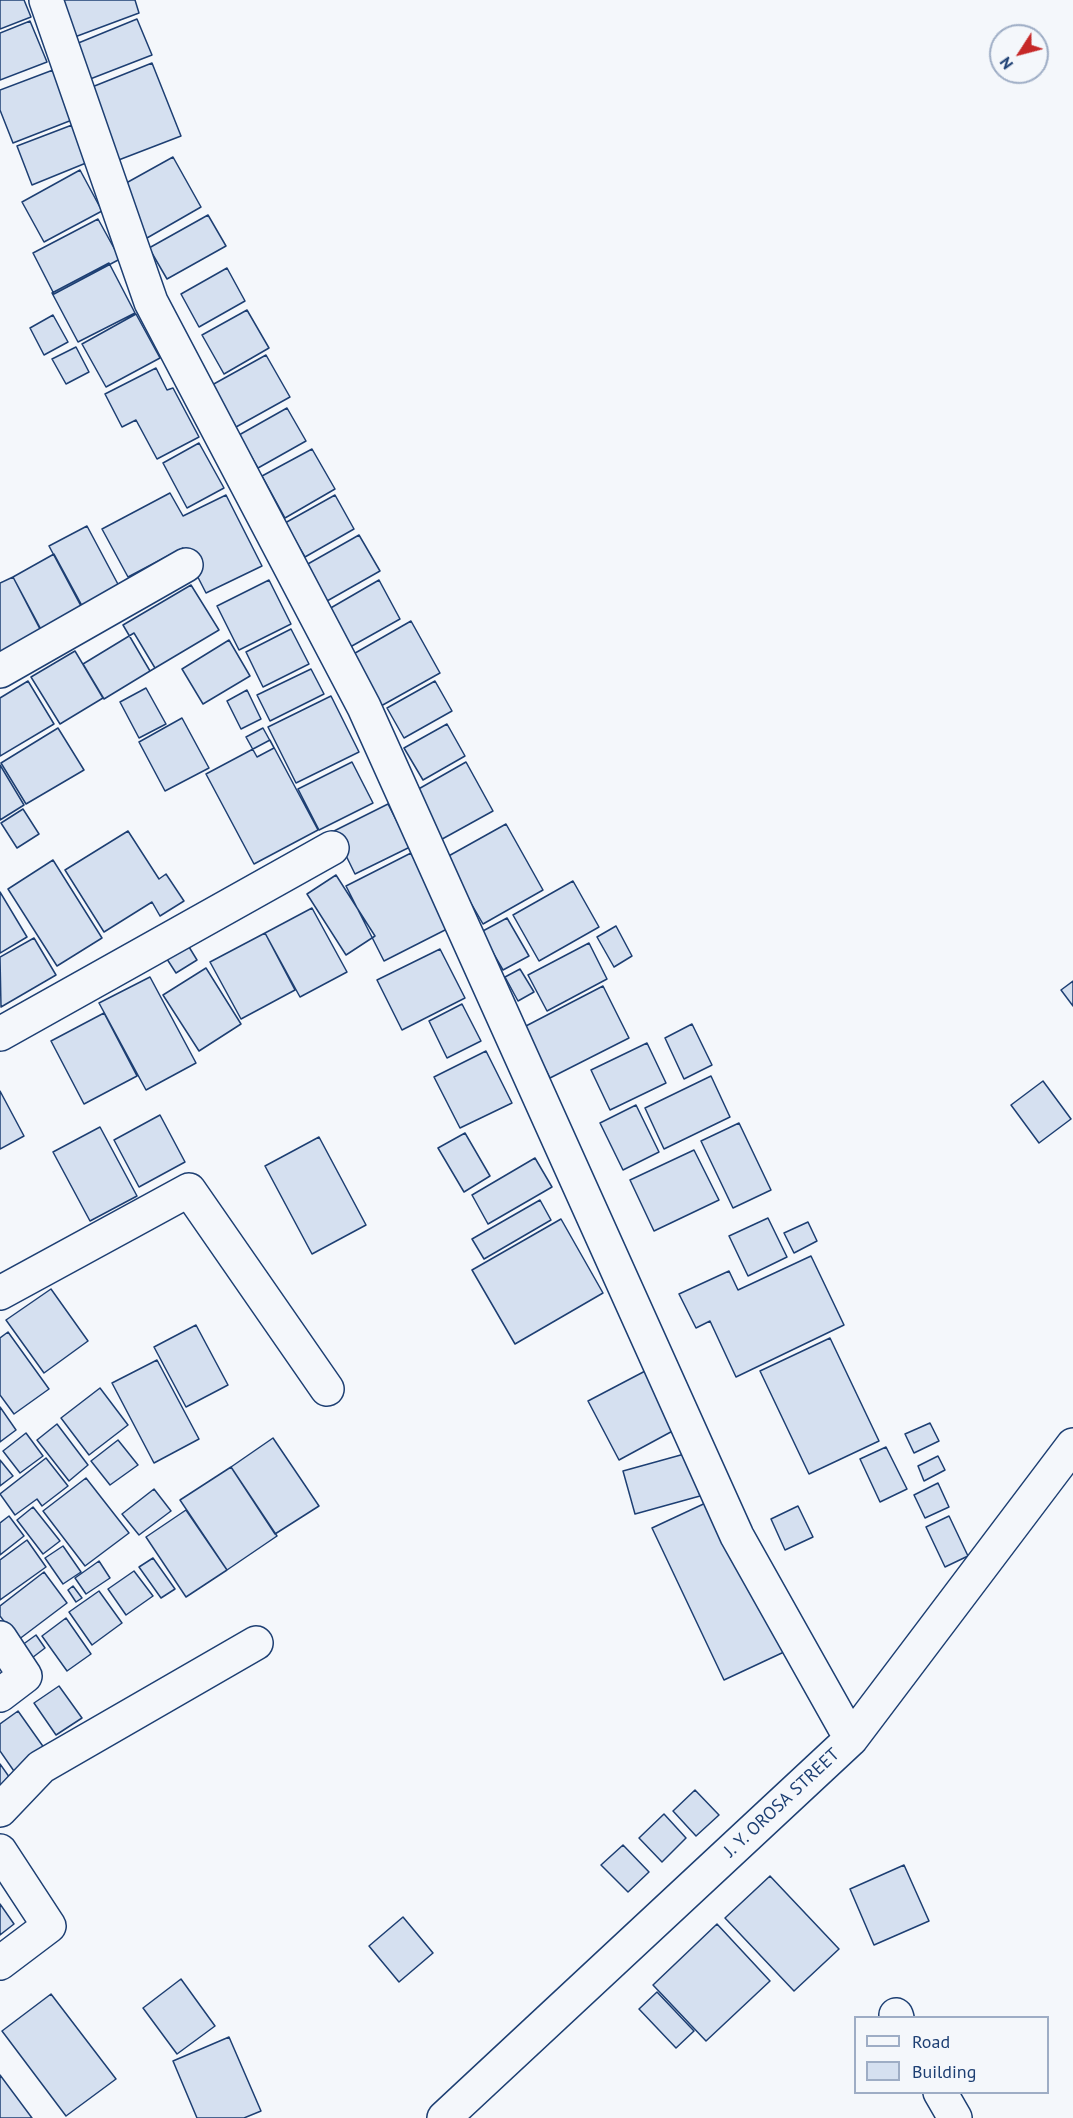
<!DOCTYPE html>
<html>
<head>
<meta charset="utf-8">
<style>
  body { margin:0 }
  #map { position:relative; width:1073px; height:2118px; overflow:hidden; background:#f4f7fb; font-family:"PT Sans",sans-serif }
  canvas { display:block }
  .legend { position:absolute; left:854px; top:2016px; width:195px; height:78px; box-sizing:border-box; background:#f4f7fb; border:2px solid #9eadc5; margin:0; padding:8px 10px; list-style:none; font-size:18px; color:#1d3f73 }
  .legend li { display:flex; align-items:center; gap:12px; height:30px }
  .legend b { width:30px; border:2px solid #9eadc5 }
  .north { position:absolute; left:989px; top:24px; width:60px; height:60px; box-sizing:border-box; background:#f4f7fb; border:2px solid #9eadc5; border-radius:50%; rotate:234deg; font-size:16px; font-weight:700; line-height:24px; text-align:center; color:#1d3f73 }
  .north::after { content:''; display:block; margin:auto; width:21px; height:27px; background:#c62828; clip-path:polygon(50% 0,100% 100%,50% 72%,0 100%) }
</style>
</head>
<body>
<div id="map">
<canvas width="1073" height="2118"></canvas>
<ul class="legend">
<li><b style="height:8px;background:#f4f7fb"></b>Road</li>
<li><b style="height:16px;background:#d5e0f0"></b>Building</li>
</ul>
<div class="north">N</div>
</div>
<script>
const g = document.querySelector('canvas').getContext('2d');
g.lineJoin = 'round';
function paint(path, color) { g.fillStyle = color; g.fill(path, 'evenodd'); }
function strokePath(path, color, width, dash) { g.strokeStyle = color; g.lineWidth = width; g.lineCap = dash ? 'butt' : 'round'; g.setLineDash(dash || []); g.stroke(path); }
function label(font, color, halo, rows, align = 'center') {
  g.font = font + ' "PT Sans",sans-serif'; g.lineWidth = 4.5; g.setLineDash([]); g.textBaseline = 'middle'; g.strokeStyle = halo; g.fillStyle = color; for (const [text, x, y, turn = 0] of rows) {
    g.save(); g.translate(x, y); g.rotate((+turn || 0) * Math.PI / 180); g.textAlign = isNaN(turn) ? turn : align; if (halo) g.strokeText(text, 0, 0); g.fillText(text, 0, 0); g.restore();
  }
}
const building = new Path2D(`
  M0 0H24L31 17 0 29Z
  M58 0H135L139 13 72 38Z
  M137 19 152 55 85 81 71 46Z
  M30 21 47 62 0 80V33Z
  M152 63 181 136 116 161 87 89Z
  M53 70 72 120 13 143 0 110V90Z
  M72 125 86 163 32 185 17 146Z
  M173 157 201 207 147 238 119 187Z
  M80 170 102 211 44 242 22 202Z
  M208 215 226 246 167 279 149 248Z
  M98 219 120 259 54 294 33 253Z
  M109 263 135 313 78 342 52 293Z
  M227 268 245 301 199 327 181 294Z
  M247 310 269 348 224 374 202 335Z
  M136 314 160 358 106 387 82 344Z
  M53 315 68 342 44 355 30 328Z
  M76 347 89 372 66 384 52 359Z
  M266 355 290 397 236 427 212 385Z
  M156 368 167 390 173 388 199 437 157 459 136 420 122 427 105 394Z
  M287 408 306 441 258 468 239 435Z
  M199 443 224 488 187 508 163 463Z
  M312 449 335 489 285 518 262 476Z
  M170 493 183 516 226 495 262 566 206 593 183 548 128 577 102 529Z
  M335 495 354 529 305 557 285 523Z
  M87 526 120 588 82 608 49 546Z
  M359 535 380 571 320 605 299 569Z
  M54 554 86 613 44 635 13 577Z
  M13 577 42 633 0 655V583Z
  M269 580 291 624 239 650 217 606Z
  M379 580 400 619 343 651 322 613Z
  M191 585 219 630 150 671 123 625Z
  M411 621 440 673 372 711 343 660Z
  M291 629 309 664 263 687 246 652Z
  M134 633 155 668 104 699 83 664Z
  M229 640 250 676 203 704 182 669Z
  M75 651 103 698 60 724 31 677Z
  M311 669 324 694 270 721 257 695Z
  M28 681 54 724 0 756V698Z
  M435 681 452 711 404 738 387 708Z
  M146 688 166 724 139 738 120 702Z
  M247 690 261 719 241 729 227 701Z
  M331 696 359 752 296 783 268 727Z
  M182 718 209 768 165 791 139 742Z
  M447 724 465 756 423 780 404 748Z
  M58 728 84 770 26 804 1 763Z
  M263 728 274 748 257 757 246 737Z
  M270 740 318 830 254 864 206 774Z
  M352 762 373 803 319 830 298 789Z
  M466 762 493 811 435 843 408 795Z
  M0 765 24 805 0 820Z
  M388 804 410 847 355 874 334 831Z
  M23 809 39 834 17 848 1 823Z
  M506 824 543 890 483 924 445 858Z
  M128 831 159 879 166 874 184 901 160 916 152 902 104 932 65 870Z
  M411 853 449 928 384 961 346 886Z
  M53 860 102 938 57 966 8 889Z
  M336 875 375 936 346 955 307 894Z
  M573 881 599 927 539 961 513 915Z
  M0 892 27 937 0 953Z
  M312 908 347 972 300 997 265 933Z
  M507 918 529 956 503 970 481 932Z
  M616 926 632 956 614 967 597 937Z
  M265 933 295 990 241 1019 210 962Z
  M34 938 56 975 1 1007 0 957Z
  M186 942 197 960 176 973 165 956Z
  M589 943 607 979 547 1011 528 975Z
  M440 949 465 998 402 1030 377 980Z
  M206 968 241 1024 199 1051 163 995Z
  M520 969 534 992 518 1001 505 977Z
  M150 977 196 1063 146 1090 99 1003Z
  M1073 981V1006L1061 990Z
  M603 986 629 1038 550 1078 524 1027Z
  M462 1004 481 1041 447 1058 429 1021Z
  M104 1013 137 1076 84 1104 51 1041Z
  M692 1024 712 1065 684 1079 665 1038Z
  M647 1043 666 1083 610 1110 591 1070Z
  M486 1051 512 1103 460 1128 434 1077Z
  M711 1076 730 1117 664 1149 645 1108Z
  M1043 1081 1071 1119 1039 1143 1011 1105Z
  M0 1091 24 1136 0 1149Z
  M636 1105 659 1152 623 1170 600 1123Z
  M160 1115 185 1162 139 1187 114 1140Z
  M739 1123 771 1190 733 1208 701 1141Z
  M100 1127 137 1196 90 1221 53 1152Z
  M465 1133 490 1176 464 1192 438 1148Z
  M319 1137 366 1225 312 1254 265 1166Z
  M694 1150 719 1200 654 1231 630 1180Z
  M535 1158 552 1187 488 1224 472 1195Z
  M540 1200 551 1220 484 1259 472 1239Z
  M768 1218 787 1257 748 1276 729 1236Z
  M561 1219 603 1293 515 1344 472 1270Z
  M808 1222 817 1241 794 1253 784 1233Z
  M811 1256 844 1325 736 1377 710 1321 696 1328 679 1294 729 1271 738 1290Z
  M51 1289 88 1341 44 1373 6 1320Z
  M196 1325 228 1385 186 1407 154 1347Z
  M8 1332 49 1389 14 1414 0 1395V1338Z
  M830 1338 879 1441 809 1474 760 1371Z
  M157 1360 199 1439 154 1463 112 1383Z
  M649 1369 680 1427 619 1460 588 1401Z
  M100 1388 128 1425 89 1455 61 1418Z
  M0 1407 16 1430 0 1442Z
  M930 1423 939 1441 914 1453 905 1434Z
  M57 1424 88 1465 69 1481 37 1440Z
  M26 1433 43 1456 20 1473 3 1451Z
  M273 1438 319 1506 275 1534 231 1467Z
  M118 1440 138 1465 110 1485 91 1461Z
  M886 1447 907 1489 880 1502 860 1459Z
  M688 1453 700 1496 635 1514 623 1471Z
  M938 1456 945 1470 924 1481 918 1466Z
  M46 1458 68 1486 42 1506 37 1499 15 1515 0 1494Z
  M0 1460 13 1476 0 1486Z
  M231 1467 277 1536 227 1570 180 1500Z
  M86 1478 129 1533 85 1566 43 1511Z
  M938 1483 949 1507 925 1518 914 1495Z
  M154 1489 171 1511 139 1535 122 1514Z
  M712 1500 784 1652 724 1680 652 1528Z
  M798 1506 813 1537 785 1550 771 1519Z
  M33 1507 60 1541 43 1554 17 1520Z
  M186 1510 227 1570 186 1597 146 1537Z
  M9 1516 24 1536 0 1555V1523Z
  M949 1516 968 1556 945 1567 926 1527Z
  M27 1540 46 1567 0 1600V1560Z
  M63 1546 81 1572 63 1584 45 1558Z
  M153 1558 175 1589 161 1598 139 1567Z
  M99 1561 110 1578 86 1594 75 1578Z
  M134 1571 153 1596 126 1615 108 1589Z
  M44 1572 67 1603 18 1640 0 1616V1606Z
  M73 1586 82 1598 76 1602 68 1590Z
  M99 1591 122 1623 92 1645 69 1612Z
  M66 1618 91 1654 67 1671 42 1636Z
  M36 1635 45 1648 28 1661 18 1648Z
  M59 1686 82 1718 56 1735 34 1703Z
  M18 1711 47 1752 16 1774 0 1751V1724Z
  M0 1764 17 1788 0 1800Z
  M695 1790 719 1815 696 1836 673 1811Z
  M664 1814 686 1838 662 1862 639 1838Z
  M623 1845 649 1872 628 1892 601 1865Z
  M904 1865 929 1921 874 1945 850 1889Z
  M770 1876 839 1949 794 1991 725 1918Z
  M0 1904 14 1924 0 1935Z
  M403 1917 433 1953 399 1982 369 1946Z
  M717 1924 770 1981 706 2041 653 1985Z
  M181 1979 215 2026 177 2054 143 2008Z
  M657 1992 694 2031 676 2048 639 2009Z
  M51 1994 116 2079 66 2116 2 2031Z
  M229 2037 261 2111 244 2118H197L173 2061Z
  M0 2075 32 2118H0Z`);
paint(building, '#d5e0f0');
strokePath(building, '#1d3f73', 1.5);
const minor = new Path2D(`
  M46 0 151 302 364 707 737 1536 851 1739
  M0 671 186 565
  M0 1034 332 848
  M0 1293 189 1190 327 1389
  M0 1638 25 1676 0 1695
  M0 1810 41 1767 256 1643
  M0 1851 49 1926 0 1963
  M896 2015 897 2018
  M940 2092 955 2118
  M444 2118 851 1739 1073 1445`);
strokePath(minor, '#1d3f73', 36);
strokePath(minor, '#f4f7fb', 33);
label('18px', '#1d3f73', '#f4f7fb', [
  ["J. Y. OROSA STREET",782,1803,-43]
]);
</script>
</body>
</html>
